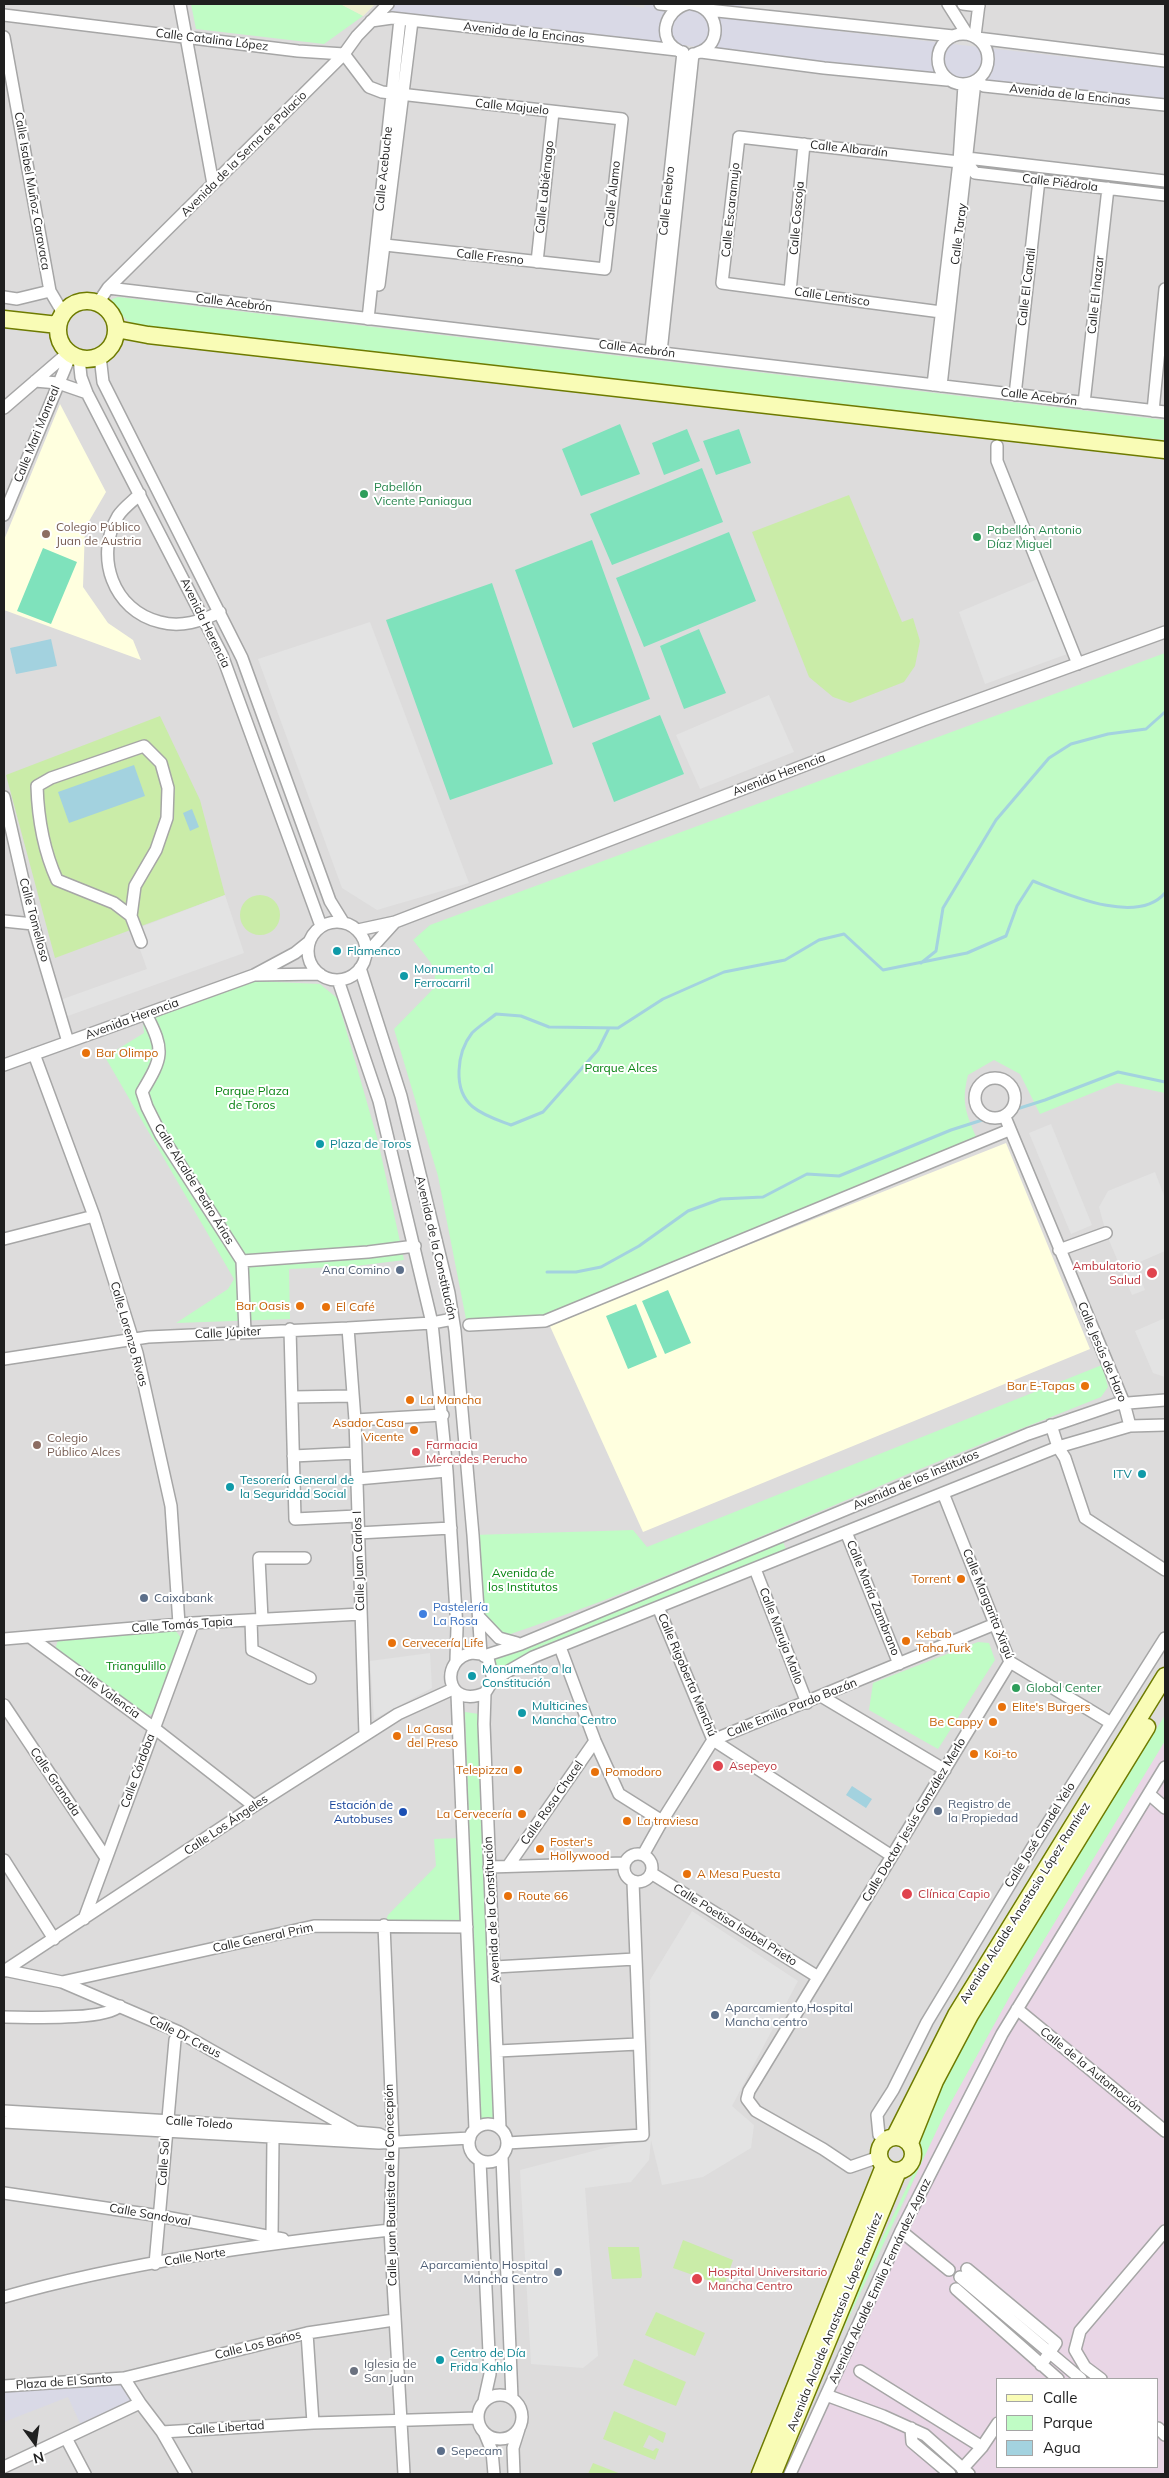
<!DOCTYPE html>
<html>
<head>
<meta charset="utf-8">
<style>
  body { margin:0 }
  #map { position:relative; width:1169px; height:2478px; overflow:hidden; background:#f0ece5; font-family:Mulish,sans-serif }
  canvas { display:block }
  .frame { position:absolute; inset:0; border:5px solid #1f1f1f; pointer-events:none }
  .legend { position:absolute; left:996px; top:2378px; width:162px; height:90px; box-sizing:border-box; background:#fff; border:1px solid #a5a5a5; margin:0; padding:6px 9px; list-style:none; font-size:15px; color:#1f1f1f }
  .legend li { display:flex; align-items:center; gap:10px; height:25px }
  .legend b { width:25px; border:1px solid #a5a5a5 }
  .north { position:absolute; left:10px; top:2418px; width:50px; height:50px; -webkit-text-stroke:4px #fff; paint-order:stroke; rotate:166deg; font-size:14px; font-weight:700; line-height:20px; text-align:center; color:#1f1f1f }
  .north::after { content:''; display:block; margin:auto; width:18px; height:22px; background:#1f1f1f; clip-path:polygon(50% 0,100% 100%,50% 72%,0 100%) }
</style>
</head>
<body>
<div id="map">
<canvas width="1169" height="2478"></canvas>
<div class="frame"></div>
<ul class="legend">
<li><b style="height:6px;background:#f9fcb6"></b>Calle</li>
<li><b style="height:14px;background:#c0fcc5"></b>Parque</li>
<li><b style="height:14px;background:#a3d2df"></b>Agua</li>
</ul>
<div class="north">N</div>
</div>
<script>
const g = document.querySelector('canvas').getContext('2d');
g.lineJoin = 'round';
function paint(path, color) { g.fillStyle = color; g.fill(path, 'evenodd'); }
function strokePath(path, color, width, dash) { g.strokeStyle = color; g.lineWidth = width; g.lineCap = dash ? 'butt' : 'round'; g.setLineDash(dash || []); g.stroke(path); }
function label(font, color, halo, rows, align = 'center') {
  g.font = font + ' Mulish,sans-serif'; g.lineWidth = 4; g.setLineDash([]); g.textBaseline = 'middle'; g.strokeStyle = halo; g.fillStyle = color; for (const [text, x, y, turn = 0] of rows) {
    g.save(); g.translate(x, y); g.rotate((+turn || 0) * Math.PI / 180); g.textAlign = isNaN(turn) ? turn : align; if (halo) g.strokeText(text, 0, 0); g.fillText(text, 0, 0); g.restore();
  }
}
paint(new Path2D(`
  M4 4H340L363 16 375 4H1165V1716L998 2379V2467H1158L1165 2474H4Z`), '#dddcdc');
paint(new Path2D(`
  M1165 1716V2474H784L894 2228 964 2061ZM998 2379H1158V2467H998Z`), '#e9d6e6');
paint(new Path2D(`
  M60 404 106 492 85 528 83 587 108 623 133 640 141 660 4 610V540Z
  M1006 1143 1090 1349 643 1532 549 1324Z`), '#ffffdf');
paint(new Path2D(`
  M340 4H375L363 16Z`), '#edefcf');
paint(new Path2D(`
  M849 495 902 622 913 618 920 641 915 666 904 682 850 703 833 697 809 677 752 532Z
  M160 716 200 800 225 895 55 958 6 775Z
  M240 915a20 20 0 1 1 40 0a20 20 0 1 1-40 0Z
  M683 2240 733 2260 724 2286 673 2268Z
  M608 2247H639L642 2275 641 2278 612 2279Z
  M656 2312 705 2333 695 2356 645 2335Z
  M634 2359 686 2382 676 2406 623 2385Z
  M614 2411 666 2433 663 2443 649 2435 643 2447 653 2451 656 2448 659 2449 655 2460 603 2439Z
  M593 2463 621 2474H588Z`), '#caeca8');
paint(new Path2D(`
  M191 4H340L363 16 324 44 196 29Z
  M118 297 1165 420V440L140 326 128 321 113 307 112 299Z
  M1165 653V1093L1117 1083 1040 1114 1020 1074 994 1060 968 1075C961 1103 966 1113 977 1139L546 1315 466 1319 438 1176 394 1029 434 988 435 975 431 963 413 940 430 925Z
  M253 981 320 984 337 998 378 1141 404 1260 356 1266 289 1269 290 1319 176 1323 228 1289 234 1279 105 1057 144 1033 143 1021Z
  M1102 1365 1108 1387 1101 1397 1046 1419C862 1488 685 1576 499 1638L480 1618 473 1535 633 1530 647 1547Z
  M781 1536 788 1555 493 1680 488 1658Z
  M175 1630 182 1639 155 1714 146 1715 55 1650 58 1640Z
  M978 1642 989 1643 995 1660 938 1749 869 1710 873 1683Z
  M465 1712 479 1714 481 1813 495 2120 489 2118 480 2121Z
  M1165 1715V1741L1010 1996 944 2115 835 2347 830 2346 917 2166 920 2150 919 2132 946 2072 999 1983Z
  M462 1838 467 1927 384 1925 388 1915 436 1866 434 1839Z`), '#c0fcc5');
paint(new Path2D(`
  M620 424 640 474 581 496 562 449Z
  M687 429 700 461 664 475 652 443Z
  M739 429 751 463 716 475 703 441Z
  M702 468 723 522 612 565 590 514Z
  M729 532 756 601 644 647 616 578Z
  M592 540 650 699 573 728 515 570Z
  M43 548 77 562 51 624 17 611Z
  M492 583 553 764 450 800 386 620Z
  M699 629 726 693 684 709 660 646Z
  M660 715 684 774 614 802 592 743Z
  M668 1290 691 1343 665 1354 642 1301Z
  M636 1304 657 1357 628 1369 606 1316Z`), '#7fe2bc');
paint(new Path2D(`
  M1038 579 1070 653 985 684 959 612Z
  M370 622 469 883 377 910 342 888 258 659Z
  M769 695 794 752 700 789 676 735Z
  M225 895 244 953 65 1017 60 1000 147 969 133 930Z
  M1051 1124 1092 1225 1071 1234 1029 1133Z
  M1155 1172 1165 1198V1251L1135 1264 1145 1290 1132 1295 1106 1233 1099 1207 1108 1191Z
  M1165 1318V1377L1153 1373 1135 1331Z
  M430 1653 432 1688 374 1719 370 1661Z
  M692 1911 798 1981 732 2106 754 2125 751 2148 703 2177 662 2185 651 2140 649 2160 631 2182 585 2188 598 2356 583 2368 531 2364 520 2170 651 2136 650 1980Z`), '#e3e3e3');
paint(new Path2D(`
  M395 4H612L644 8 645 4H741L740 20 1165 68V101L388 11Z
  M124 2378 140 2403 83 2430 68 2397 4 2422V2386Z`), '#d9d9e6');
paint(new Path2D(`
  M51 639 57 666 16 674 10 648Z
  M134 765 145 796 69 823 58 792Z
  M192 809 199 827 190 831 183 813Z
  M852 1786 872 1799 866 1808 846 1795Z`), '#a3d2df');
strokePath(new Path2D(`
  M921 963 936 951 943 908 996 820 1049 758 1071 744 1108 734 1146 729 1165 712
  M609 1028 598 1050 543 1112 511 1125C498 1120 484 1116 473 1107 452 1090 457 1052 472 1033 479 1026 489 1020 496 1014L521 1016 549 1027 618 1028 663 999 724 972 785 960 819 940 844 934 883 970 967 953 1006 936 1017 906 1033 881C1066 894 1137 926 1165 893
  M547 1272H576L601 1267 639 1246 688 1211 721 1199 763 1197 807 1174 839 1176 951 1130 1045 1100 1118 1072 1165 1082`), '#a3d2df', 3);
const street = new Path2D(`
  M180 4 213 184
  M660 4 679 6
  M692 4C718 7 725 45 697 53
  M948 4 967 34
  M963 4 979 6
  M708 10 953 36
  M4 15 298 51 344 54 369 87 382 92 622 119 605 269 376 244
  M371 21 392 18 677 50
  M938 59a25 25 0 1 1 50 0a25 25 0 1 1-50 0Z
  M975 36 979 4
  M4 37 50 291 63 313
  M977 38 1165 61
  M679 51C656 39 665 10 687 4
  M701 52 824 68 947 80
  M976 81 984 86 1165 105
  M967 158 1165 181
  M537 262 553 112
  M379 285 412 21
  M108 288 1165 412
  M790 292 804 144
  M4 297 17 299 50 291
  M98 303 108 288 344 54 357 36 388 4
  M941 312 722 283 739 137 959 162 967 163 975 173 1165 195
  M368 319 400 19
  M651 351 683 52
  M661 352 693 54
  M100 356 103 382 242 658 330 901 343 922
  M79 358 81 377 87 393 222 655 321 926
  M35 381 58 383 87 393
  M933 385 959 162 964 85
  M941 386 975 82
  M1015 395 1039 180
  M1084 403 1108 188
  M4 408 69 352
  M1153 411 1165 289
  M997 446V461L1078 664
  M140 494C133 501 123 508 118 516 94 556 113 611 160 622 181 628 201 621 220 612
  M4 515 71 354
  M4 797 33 924 68 1042
  M131 916 114 903 57 880C43 849 38 819 37 786L51 778 144 746 161 763 168 788 167 818 156 850 135 886 131 916 141 942
  M4 921 33 924
  M308 951a29 29 0 1 1 58 0a29 29 0 1 1-58 0Z
  M358 930 395 922 923 720 1165 632
  M366 954 395 922
  M360 968 401 1096 449 1293 455 1331 473 1535 481 1654
  M256 975 320 974
  M338 980 379 1101 432 1323 447 1471 457 1628 456 1660
  M146 1014C165 1051 163 1057 142 1092L147 1107 161 1135 242 1261 245 1332
  M34 1054 94 1216 137 1353 171 1506 179 1624
  M4 1065 254 975 295 953 310 941
  M975 1098a20 20 0 1 1 40 0a20 20 0 1 1-40 0Z
  M1005 1117 1124 1403 1130 1426
  M4 1239 94 1216
  M1059 1250 1106 1233
  M242 1261 368 1252 415 1246
  M469 1325 545 1321 1009 1130
  M348 1328 355 1420 365 1735
  M290 1329 295 1519 357 1516
  M4 1359 148 1337 348 1328 432 1323 453 1319
  M292 1397 353 1396
  M355 1420 443 1415
  M1051 1425 1058 1447 1065 1458 1085 1518 1165 1570
  M293 1456 356 1453
  M357 1479 447 1471
  M943 1493 1010 1662 1111 1723
  M846 1532 899 1664
  M358 1533 451 1528
  M755 1569 807 1703
  M658 1607 713 1740 892 1856
  M480 1618 499 1638 517 1643
  M262 1619 259 1558H305
  M251 1620 252 1650 310 1678
  M30 1637 154 1728 254 1806
  M4 1639 193 1623 361 1614
  M560 1647 595 1741 619 1794 662 1821
  M472 1653 481 1654 488 1658 493 1680 485 1693C444 1710 440 1658 472 1653Z
  M484 1656 521 1644 1028 1434 1116 1404 1165 1400
  M493 1680 533 1657 1058 1447 1130 1426 1165 1425
  M485 1693 484 1724 500 2128
  M457 1694 475 2129
  M821 1696 945 1770
  M4 1705 106 1858
  M1149 1794 1165 1808
  M624 1868a14 14 0 1 1 28 0a14 14 0 1 1-28 0Z
  M643 1855 662 1821 713 1740 995 1624
  M4 1860 54 1939
  M508 1866 595 1741
  M489 1867 624 1863
  M651 1873 818 1977
  M84 1919 193 1623
  M384 1925 393 2141 390 2230 404 2474
  M495 1967 635 1959
  M4 1970 62 1982 179 2032 354 2131
  M4 1971 254 1806 398 1714 453 1689
  M62 1982 314 1926 467 1927
  M1017 2009 1165 2131
  M4 2017C29 2017 103 2021 120 2006
  M498 2051 638 2044
  M4 2111 355 2132 379 2134 393 2141
  M4 2122 379 2143 470 2138
  M469 2143a19 19 0 1 1 38 0a19 19 0 1 1-38 0Z
  M887 2139 879 2135 877 2115 893 2090 927 2022 1032 1848 1165 1638
  M507 2143 643 2135 633 1882
  M502 2157 512 2398
  M879 2157 850 2167 823 2149 756 2111 747 2099 749 2091 1010 1662
  M480 2161 490 2374 484 2401
  M4 2193 160 2216 283 2239
  M901 2231 949 2270
  M272 2237 273 2138
  M155 2264 175 2040 179 2032
  M967 2269 1056 2343 1041 2365
  M960 2277 1081 2379
  M956 2289 1058 2379
  M4 2297C127 2262 262 2244 390 2230
  M307 2333 313 2423
  M860 2371 982 2447
  M124 2378 307 2333 394 2320
  M1101 2379 1085 2367 1075 2350 1080 2331 1165 2231
  M4 2386 124 2378 140 2403
  M478 2417a22 22 0 1 1 44 0a22 22 0 1 1-44 0Z
  M826 2395 883 2416 925 2435 969 2474
  M911 2428 912 2442 950 2474
  M1158 2428 1165 2435
  M162 2432 186 2474
  M485 2434 492 2451 494 2474
  M66 2438 85 2474
  M4 2467 140 2403 162 2432 313 2423 477 2418
  M962 2469 982 2447 998 2423
  M514 2474 513 2448 519 2429
  M790 2474 901 2231 1002 2034 1165 1767`);
const secondary = new Path2D(`
  M58 330a29 29 0 1 1 58 0a29 29 0 1 1-58 0Z
  M4 319 58 325
  M116 329 148 335 1165 450
  M895 2136 956 2015 1165 1676
  M879 2154a17 17 0 1 1 34 0a17 17 0 1 1-34 0Z
  M910 2143 935 2081 970 2015 1147 1727
  M760 2474 884 2166
  M773 2474 898 2171`);
strokePath(street, '#a6a6a6', 14);
strokePath(secondary, '#6e7b00', 19);
strokePath(street, '#fff', 11);
strokePath(secondary, '#f9fcb6', 16);
for (const [x, y, r, color] of [
  [364,494,5,"#2e9e5b"],
  [46,534,5,"#8d6e63"],
  [977,537,5,"#2e9e5b"],
  [337,951,5,"#0f9aa8"],
  [404,976,5,"#0f9aa8"],
  [86,1053,5,"#e8710a"],
  [320,1144,5,"#0f9aa8"],
  [400,1270,5,"#5c6f8a"],
  [1152,1273,6,"#e0444e"],
  [300,1306,5,"#e8710a"],
  [326,1307,5,"#e8710a"],
  [1085,1386,5,"#e8710a"],
  [410,1400,5,"#e8710a"],
  [414,1430,5,"#e8710a"],
  [37,1445,5,"#8d6e63"],
  [416,1452,5,"#e0444e"],
  [1142,1474,5,"#0f9aa8"],
  [230,1487,5,"#0f9aa8"],
  [961,1579,5,"#e8710a"],
  [144,1598,5,"#5c6f8a"],
  [423,1614,5,"#3f7fe0"],
  [906,1641,5,"#e8710a"],
  [392,1643,5,"#e8710a"],
  [472,1676,5,"#0f9aa8"],
  [1016,1688,5,"#2e9e5b"],
  [1002,1707,5,"#e8710a"],
  [522,1713,5,"#0f9aa8"],
  [993,1722,5,"#e8710a"],
  [397,1736,5,"#e8710a"],
  [974,1754,5,"#e8710a"],
  [718,1766,6,"#e0444e"],
  [518,1770,5,"#e8710a"],
  [595,1772,5,"#e8710a"],
  [938,1811,5,"#5c6f8a"],
  [403,1812,5,"#1a4fb4"],
  [522,1814,5,"#e8710a"],
  [627,1821,5,"#e8710a"],
  [540,1849,5,"#e8710a"],
  [687,1874,5,"#e8710a"],
  [907,1894,6,"#e0444e"],
  [508,1896,5,"#e8710a"],
  [715,2015,5,"#5c6f8a"],
  [558,2272,5,"#5c6f8a"],
  [697,2279,6,"#e0444e"],
  [440,2360,5,"#0f9aa8"],
  [354,2371,5,"#6b7280"],
  [441,2451,5,"#5c6f8a"]
]) { const dot = new Path2D(); dot.arc(x, y, r, 0, 2 * Math.PI); g.fillStyle = color; g.fill(dot); strokePath(dot, '#fff', 2); }
label('12px', '#1f1f1f', '#fff', [
  ["Avenida de la Encinas",524,33,6],
  ["Calle Catalina López",212,40,7],
  ["Avenida de la Encinas",1070,95,6],
  ["Calle Majuelo",512,107,6],
  ["Calle Albardín",849,149,6],
  ["Avenida de la Serna de Palacio",244,154,-45],
  ["Calle Acebuche",384,169,-84],
  ["Calle Piédrola",1060,183,7],
  ["Calle Labiérnago",545,187,-84],
  ["Calle Isabel Muñoz Caravaca",32,191,80],
  ["Calle Álamo",613,194,-84],
  ["Calle Enebro",667,201,-84],
  ["Calle Escaramujo",731,210,-84],
  ["Calle Coscoja",797,218,-85],
  ["Calle Taray",959,234,-83],
  ["Calle Fresno",490,257,6],
  ["Calle El Candil",1027,287,-83],
  ["Calle El Inazar",1096,295,-84],
  ["Calle Lentisco",832,297,8],
  ["Calle Acebrón",234,303,7],
  ["Calle Acebrón",637,349,7],
  ["Calle Acebrón",1039,397,7],
  ["Calle Mari Monreal",37,434,-68],
  ["Avenida Herencia",205,623,64],
  ["Avenida Herencia",779,775,-21],
  ["Calle Tomelloso",34,920,75],
  ["Avenida Herencia",132,1019,-20],
  ["Calle Alcalde Pedro Árias",194,1184,58],
  ["Avenida de la Constitución",436,1248,77],
  ["Calle Júpiter",228,1333,-3],
  ["Calle Lorenzo Rivas",129,1334,74],
  ["Calle Jesús de Haro",1102,1352,67],
  ["Avenida de los Institutos",916,1480,-23],
  ["Calle Juan Carlos I",359,1561,-92],
  ["Calle María Zambrano",873,1598,68],
  ["Calle Margarita Xirgú",988,1604,68],
  ["Calle Tomás Tapia",182,1625,-4],
  ["Calle Maruja Mallo",781,1636,69],
  ["Calle Rigoberta Menchú",687,1675,67],
  ["Calle Valencia",107,1693,36],
  ["Calle Emilia Pardo Bazán",792,1708,-22],
  ["Calle Córdoba",138,1771,-70],
  ["Calle Granada",55,1782,56],
  ["Calle Rosa Chacel",552,1803,-55],
  ["Calle Doctor Jesús González Merlo",914,1820,-59],
  ["Calle Los Ángeles",226,1825,-34],
  ["Calle José Candel Yelo",1040,1835,-58],
  ["Avenida Alcalde Anastasio López Ramírez",1025,1903,-58],
  ["Avenida de la Constitución",492,1910,-93],
  ["Calle Poetisa Isabel Prieto",735,1925,32],
  ["Calle General Prim",263,1938,-12],
  ["Calle Dr Creus",185,2037,27],
  ["Calle de la Automoción",1091,2070,39],
  ["Calle Toledo",199,2123,4],
  ["Calle Sol",164,2162,-86],
  ["Calle Juan Bautista de la Concecpión",391,2185,-91],
  ["Calle Sandoval",150,2215,10],
  ["Calle Norte",195,2257,-9],
  ["Avenida Alcalde Emilio Fernández Agraz",880,2281,-65],
  ["Avenida Alcalde Anastasio López Ramírez",835,2322,-68],
  ["Calle Los Baños",258,2345,-14],
  ["Plaza de El Santo",64,2382,-4],
  ["Calle Libertad",226,2428,-4]
]);
label('12px', '#27864d', '#fff', [
  ["Pabellón",374,487],
  ["Vicente Paniagua",374,501],
  ["Pabellón Antonio",987,530],
  ["Díaz Miguel",987,544],
  ["Global Center",1026,1688]
], 'left');
label('12px', '#785e54', '#fff', [
  ["Colegio Público",56,527],
  ["Juan de Austria",56,541],
  ["Colegio",47,1438],
  ["Público Alces",47,1452]
], 'left');
label('12px', '#0d838f', '#fff', [
  ["Flamenco",347,951],
  ["Monumento al",414,969],
  ["Ferrocarril",414,983],
  ["Plaza de Toros",330,1144],
  ["ITV",1132,1474,"right"],
  ["Tesorería General de",240,1480],
  ["la Seguridad Social",240,1494],
  ["Monumento a la",482,1669],
  ["Constitución",482,1683],
  ["Multicines",532,1706],
  ["Mancha Centro",532,1720],
  ["Centro de Día",450,2353],
  ["Frida Kahlo",450,2367]
], 'left');
label('12px', '#c56008', '#fff', [
  ["Bar Olimpo",96,1053],
  ["Bar Oasis",290,1306,"right"],
  ["El Café",336,1307],
  ["Bar E-Tapas",1075,1386,"right"],
  ["La Mancha",420,1400],
  ["Asador Casa",404,1423,"right"],
  ["Vicente",404,1437,"right"],
  ["Torrent",951,1579,"right"],
  ["Kebab",916,1634],
  ["Taha Turk",916,1648],
  ["Cervecería Life",402,1643],
  ["Elite's Burgers",1012,1707],
  ["Be Cappy",983,1722,"right"],
  ["La Casa",407,1729],
  ["del Preso",407,1743],
  ["Koi-to",984,1754],
  ["Telepizza",508,1770,"right"],
  ["Pomodoro",605,1772],
  ["La Cervecería",512,1814,"right"],
  ["La traviesa",637,1821],
  ["Foster's",550,1842],
  ["Hollywood",550,1856],
  ["A Mesa Puesta",697,1874],
  ["Route 66",518,1896]
], 'left');
label('12px', '#078311', '#fff', [
  ["Parque Alces",621,1068],
  ["Parque Plaza",252,1091],
  ["de Toros",252,1105],
  ["Avenida de",523,1573],
  ["los Institutos",523,1587],
  ["Triangulillo",136,1666]
]);
label('12px', '#be3a42', '#fff', [
  ["Ambulatorio",1141,1266,"right"],
  ["Salud",1141,1280,"right"],
  ["Farmacia",426,1445],
  ["Mercedes Perucho",426,1459],
  ["Asepeyo",729,1766],
  ["Clínica Capio",918,1894],
  ["Hospital Universitario",708,2272],
  ["Mancha Centro",708,2286]
], 'left');
label('12px', '#4e5e75', '#fff', [
  ["Ana Comino",390,1270,"right"],
  ["Caixabank",154,1598],
  ["Registro de",948,1804],
  ["la Propiedad",948,1818],
  ["Aparcamiento Hospital",725,2008],
  ["Mancha centro",725,2022],
  ["Aparcamiento Hospital",548,2265,"right"],
  ["Mancha Centro",548,2279,"right"],
  ["Sepecam",451,2451]
], 'left');
label('12px', '#366cbe', '#fff', [
  ["Pastelería",433,1607],
  ["La Rosa",433,1621]
], 'left');
label('12px', '#164399', '#fff', [
  ["Estación de",393,1805],
  ["Autobuses",393,1819]
], 'right');
label('12px', '#5b616d', '#fff', [
  ["Iglesia de",364,2364],
  ["San Juan",364,2378]
], 'left');
</script>
</body>
</html>
